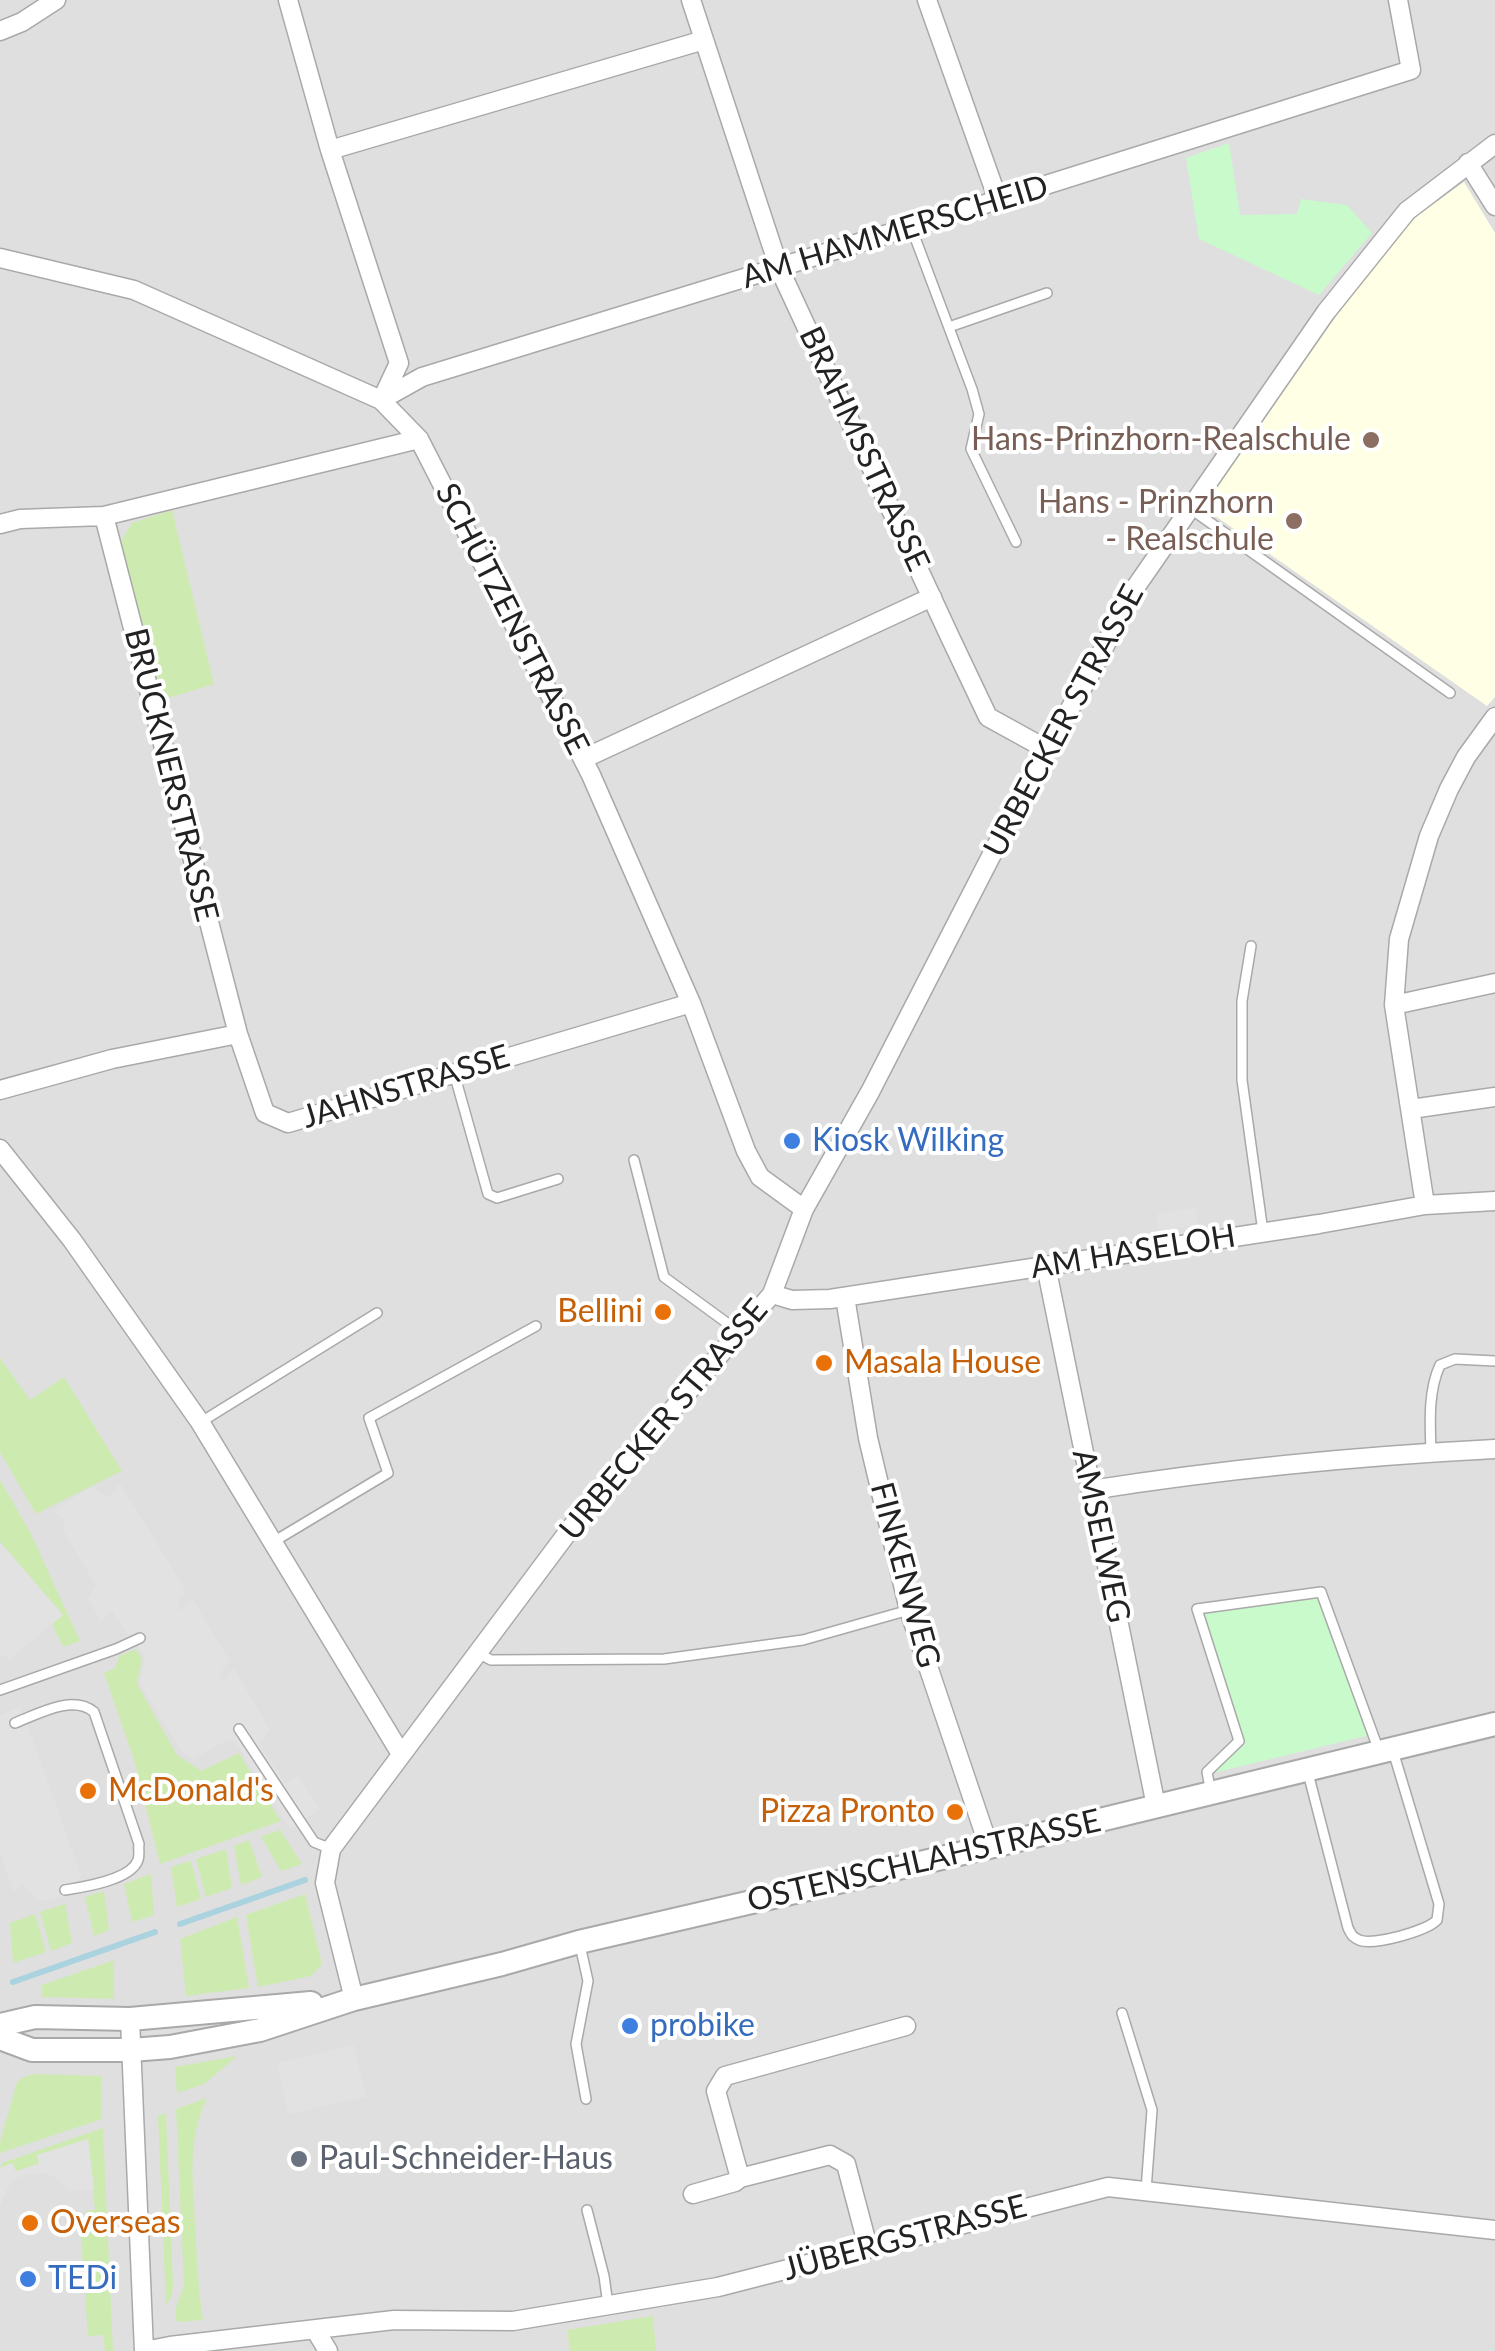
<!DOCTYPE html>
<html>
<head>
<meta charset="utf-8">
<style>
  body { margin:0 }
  canvas { display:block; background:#f2efe9 }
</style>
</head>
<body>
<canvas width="1495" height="2351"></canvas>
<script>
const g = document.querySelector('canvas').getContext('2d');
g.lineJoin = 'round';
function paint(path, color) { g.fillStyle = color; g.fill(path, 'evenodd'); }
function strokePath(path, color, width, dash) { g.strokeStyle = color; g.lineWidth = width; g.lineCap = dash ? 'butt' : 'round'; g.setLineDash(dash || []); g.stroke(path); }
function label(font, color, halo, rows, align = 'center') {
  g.font = font + ' Lato,sans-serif'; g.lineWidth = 8; g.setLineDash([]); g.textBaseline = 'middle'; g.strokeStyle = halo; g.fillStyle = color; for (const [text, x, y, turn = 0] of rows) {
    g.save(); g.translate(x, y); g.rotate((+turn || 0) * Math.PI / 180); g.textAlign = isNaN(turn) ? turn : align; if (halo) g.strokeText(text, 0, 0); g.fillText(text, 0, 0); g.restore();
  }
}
paint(new Path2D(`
  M0 0H1495V2351H0Z`), '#e0dfdf');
paint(new Path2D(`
  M1464 182 1495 233V697L1487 706 1201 506 1293 373 1407 223Z`), '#ffffe5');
paint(new Path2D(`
  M172 510 214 684 159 701 120 543 132 523Z
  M0 1358 30 1400 64 1377 122 1471 36 1514 0 1452Z
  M0 1480 30 1532 80 1641 63 1647 52 1624 62 1614 0 1542Z
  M136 1649 142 1659 137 1684 177 1755 201 1771 239 1753 281 1821 160 1864 135 1763 104 1673 115 1668 119 1656Z
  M280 1830 302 1864 281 1871 261 1836Z
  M249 1840 262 1877 241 1885 234 1846Z
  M226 1849 232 1888 206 1897 196 1859Z
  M191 1861 201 1899 177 1907 171 1867Z
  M151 1874 154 1915 132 1922 124 1884Z
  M104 1891 109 1930 94 1936 85 1897Z
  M305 1894 321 1959V1966L311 1976 258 1987 246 1915Z
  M65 1904 72 1943 51 1951 40 1912Z
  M35 1914 46 1952 13 1963 10 1923Z
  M237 1917 249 1988 186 1996 180 1939Z
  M114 1960V1999L42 1997V1985Z
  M237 2056 204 2084 177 2093 175 2067Z
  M35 2074 101 2076 102 2119 0 2153V2142L17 2082 24 2077Z
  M207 2098C187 2139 193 2181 195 2224 197 2256 198 2288 203 2320L179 2322 176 2320 175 2310 184 2285 176 2109Z
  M166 2113 173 2284 172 2295 166 2305 158 2116Z
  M103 2128 113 2351H105L103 2335 88 2336 80 2228 85 2226V2211L95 2210 88 2139 38 2155 40 2163 15 2172 12 2164 0 2168 2 2163Z
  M653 2316 656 2351H570L567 2330Z`), '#cdebb0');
paint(new Path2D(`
  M1229 143 1240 215 1297 214 1301 199 1347 205 1372 233 1319 295 1199 239 1186 158Z
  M1319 1598 1350 1688 1370 1735 1213 1773 1245 1744 1204 1613Z`), '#c8facc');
paint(new Path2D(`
  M1196 1208 1198 1225 1159 1230 1157 1214Z
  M120 1483 186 1591 177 1604 181 1611 192 1598 230 1661 219 1675 223 1681 234 1668 270 1730 259 1743 285 1783 298 1776 320 1809 290 1829 236 1743 227 1740 193 1759 182 1752 140 1684 145 1657 137 1645 122 1653 117 1641 128 1635 112 1611 101 1622 88 1598 96 1586 63 1530 65 1520 53 1511 90 1487 109 1497Z
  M0 1542 63 1615 9 1660 4 1655 0 1658Z
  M21 1707 81 1875 73 1893 52 1900H39L23 1884 14 1892 0 1853V1715Z
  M354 2045 366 2097 288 2114 277 2063Z
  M88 2139 94 2189 68 2191 53 2176 45 2173 27 2174 17 2178 7 2189 0 2206V2168L12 2163 16 2171 39 2164 37 2155Z`), '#e2e2e2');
strokePath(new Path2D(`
  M180 1924 305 1880
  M13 1982 155 1932`), '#aad3df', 6);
const service = new Path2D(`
  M911 227 972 389 979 414 971 449 1016 542
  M949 327 1047 293
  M1191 509 1450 693
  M1251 946 1242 1001V1080L1263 1232
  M454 1073 488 1194 497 1198 558 1179
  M634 1160 664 1277 738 1331
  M201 1422 377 1313
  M1431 1452C1430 1423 1428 1391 1440 1365L1455 1359 1495 1361
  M273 1542 388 1473 369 1418 536 1326
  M478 1653 491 1660 664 1659 803 1640 909 1610
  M0 1690 116 1649 140 1638
  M15 1723C38 1714 73 1694 94 1712L139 1844C138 1849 140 1855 138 1860 131 1880 84 1887 65 1890
  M239 1729 314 1842 331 1849
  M1308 1773 1348 1928C1352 1935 1351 1936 1359 1940 1373 1946 1427 1931 1437 1920L1439 1904 1393 1751
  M1211 1793 1207 1772 1239 1741 1197 1609 1321 1592 1379 1751
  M580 1945 588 1981 576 2044 586 2099
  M1122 2013 1152 2110 1146 2190
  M587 2210 604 2276 608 2305`);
const minor = new Path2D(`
  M288 0 330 150 399 363 382 399
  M691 0 779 268 950 637 988 717 1046 749
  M927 0 998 200
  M0 31 22 22 56 0
  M330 150 704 40
  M1468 163 1495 206
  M0 258 134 290 381 400 419 439 591 775 691 1003 746 1151 760 1177 804 1209
  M381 400 422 377 998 200 1411 70 1398 0
  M104 516 238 1034
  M0 524 20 519 104 516 419 439
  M583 759 932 597
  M1394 1005 1495 983
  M0 1090 112 1059 238 1034 265 1113 288 1123 691 1003
  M1411 1109 1495 1097
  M0 1149 72 1240 200 1422 401 1754
  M1425 1205 1394 1005 1399 939 1429 836 1449 789 1466 757 1495 717
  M1046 1266 1156 1806
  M772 1294 792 1300 830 1299 1319 1224 1425 1205 1495 1201
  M845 1297 868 1438 909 1610 989 1847
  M1091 1490C1224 1469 1360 1456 1495 1449
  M354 1999 325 1883 331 1849 574 1524 772 1294 804 1209 870 1092 1046 749 1087 680 1135 588 1326 312 1407 211 1495 144
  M130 2019 144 2351
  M693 2194 735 2182 740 2178
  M868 2247 846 2164 830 2155 740 2178 716 2091 725 2076 906 2026
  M316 2331 328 2351
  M145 2351 170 2346 394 2320 513 2321 718 2287 1108 2187 1495 2230`);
const tertiary = new Path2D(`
  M0 2025 35 2017 130 2019 311 2003
  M0 2038 32 2050H131L170 2047 260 2030 354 1999 502 1964 579 1942 989 1847 1495 1724`);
strokePath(service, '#a9a9a9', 12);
strokePath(minor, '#a9a9a9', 21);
strokePath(tertiary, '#a9a9a9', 26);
strokePath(service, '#fff', 9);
strokePath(minor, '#fff', 18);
strokePath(tertiary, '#fff', 22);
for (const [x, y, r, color] of [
  [1371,440,10,"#8d6e63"],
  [1294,521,10,"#8d6e63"],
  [792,1141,10,"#3f7fe0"],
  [663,1312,10,"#e8710a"],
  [824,1363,10,"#e8710a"],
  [88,1791,10,"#e8710a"],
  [955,1812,10,"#e8710a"],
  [630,2026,10,"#3f7fe0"],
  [299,2159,10,"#6b7280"],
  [30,2223,10,"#e8710a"],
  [28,2279,10,"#3f7fe0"]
]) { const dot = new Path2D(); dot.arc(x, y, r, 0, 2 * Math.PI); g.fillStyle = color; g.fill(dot); strokePath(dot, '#fff', 4); }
label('32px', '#222', '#fff', [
  ["AM HAMMERSCHEID",895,232,-17],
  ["BRAHMSSTRASSE",864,449,65],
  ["SCHÜTZENSTRASSE",512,619,63],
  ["URBECKER STRASSE",1064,721,-62],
  ["BRUCKNERSTRASSE",171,775,76],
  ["JAHNSTRASSE",406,1087,-17],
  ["AM HASELOH",1133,1252,-9],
  ["URBECKER STRASSE",664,1420,-50],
  ["AMSELWEG",1101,1536,78],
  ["FINKENWEG",905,1575,75],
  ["OSTENSCHLAHSTRASSE",924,1861,-13],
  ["JÜBERGSTRASSE",905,2238,-15]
]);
label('32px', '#785e54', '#fff', [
  ["Hans-Prinzhorn-Realschule",1351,440],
  ["Hans - Prinzhorn",1274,503],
  ["- Realschule",1274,540]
], 'right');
label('32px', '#366cbe', '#fff', [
  ["Kiosk Wilking",812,1141],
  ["probike",650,2026],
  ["TEDi",48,2279]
], 'left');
label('32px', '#c56008', '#fff', [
  ["Bellini",643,1312,"right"],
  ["Masala House",844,1363],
  ["McDonald's",108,1791],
  ["Pizza Pronto",935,1812,"right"],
  ["Overseas",50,2223]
], 'left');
label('32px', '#5b616d', '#fff', [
  ["Paul-Schneider-Haus",319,2159]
], 'left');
</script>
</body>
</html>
